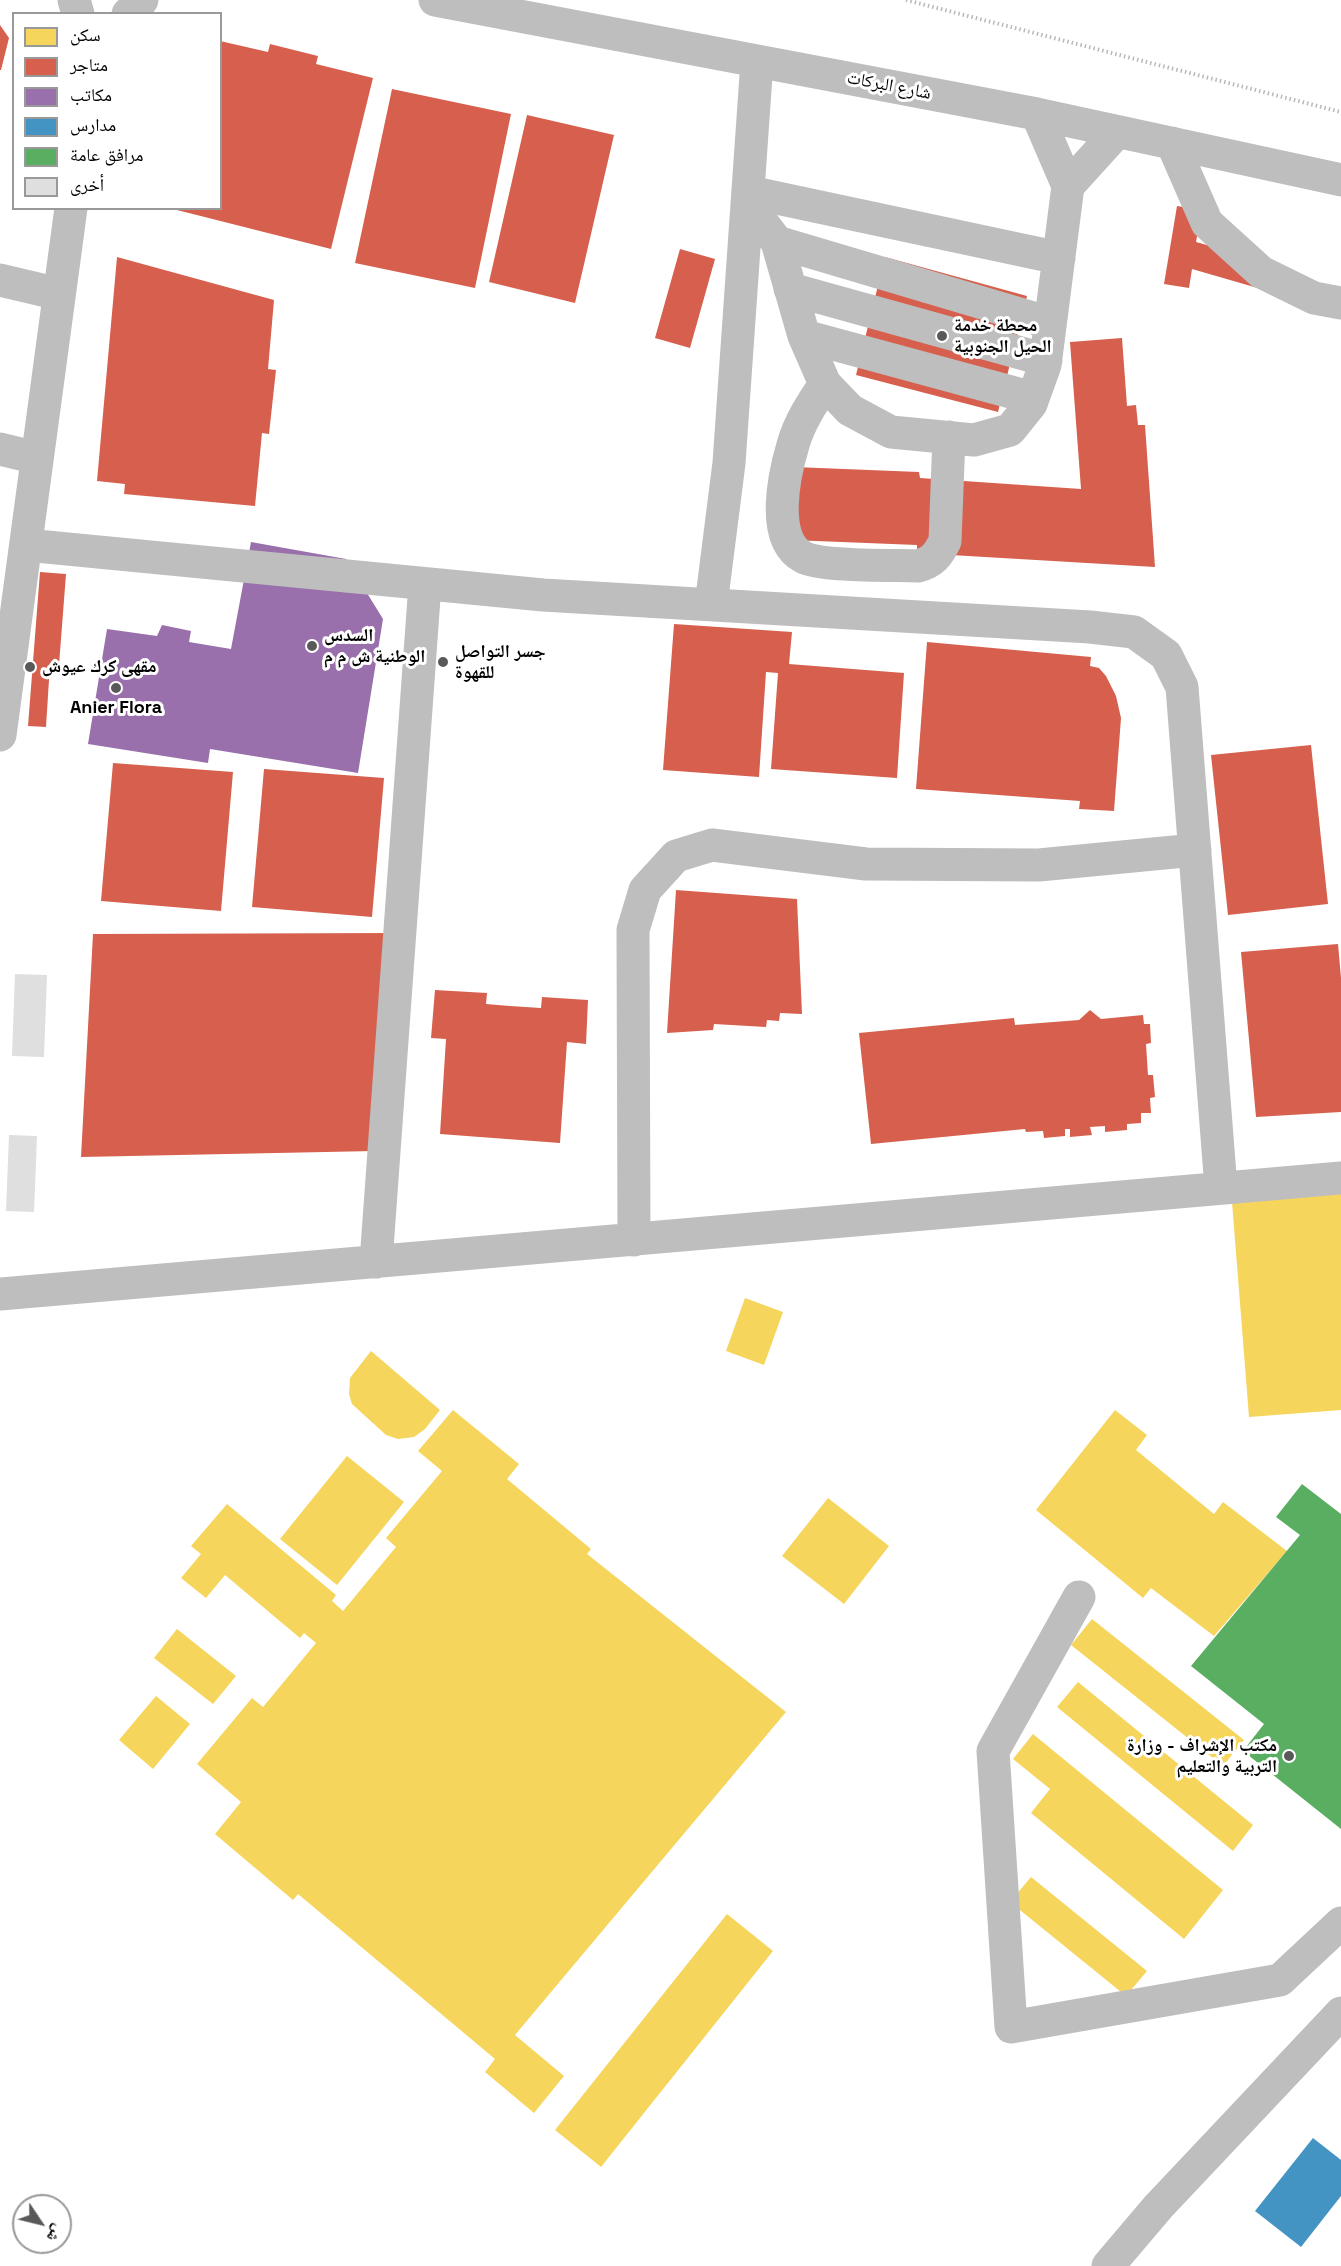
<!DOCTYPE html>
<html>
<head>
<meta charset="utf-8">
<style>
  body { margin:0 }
  #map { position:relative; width:1341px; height:2266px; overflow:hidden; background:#fff; font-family:"Space Grotesk","Noto Naskh Arabic",sans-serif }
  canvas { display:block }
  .legend { position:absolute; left:12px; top:12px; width:210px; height:198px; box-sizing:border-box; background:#fff; border:2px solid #999; margin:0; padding:8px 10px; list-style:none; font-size:18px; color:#000 }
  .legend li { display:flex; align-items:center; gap:12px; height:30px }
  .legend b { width:30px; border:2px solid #999 }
  .north { position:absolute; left:12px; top:2194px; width:60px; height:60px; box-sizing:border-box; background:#fff; border:2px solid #999; border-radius:50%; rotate:125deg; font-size:16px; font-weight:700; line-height:24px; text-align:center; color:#000 }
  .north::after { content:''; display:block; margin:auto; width:21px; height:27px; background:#595959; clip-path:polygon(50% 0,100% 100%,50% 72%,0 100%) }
</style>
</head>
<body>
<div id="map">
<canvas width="1341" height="2266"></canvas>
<ul class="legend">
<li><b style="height:16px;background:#f6d55c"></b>سكن</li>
<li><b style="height:16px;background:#d6604d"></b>متاجر</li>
<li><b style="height:16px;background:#9970ab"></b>مكاتب</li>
<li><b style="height:16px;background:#4393c3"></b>مدارس</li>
<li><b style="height:16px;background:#5aae61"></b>مرافق عامة</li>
<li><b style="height:16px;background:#dfdfdf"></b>أخرى</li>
</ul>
<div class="north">ش</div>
</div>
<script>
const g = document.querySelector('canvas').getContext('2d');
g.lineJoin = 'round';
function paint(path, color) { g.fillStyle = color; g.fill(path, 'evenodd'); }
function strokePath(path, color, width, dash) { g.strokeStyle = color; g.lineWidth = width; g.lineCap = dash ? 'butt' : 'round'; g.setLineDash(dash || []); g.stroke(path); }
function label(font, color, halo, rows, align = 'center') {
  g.font = font + ' "Space Grotesk","Noto Naskh Arabic",sans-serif'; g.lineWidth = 6; g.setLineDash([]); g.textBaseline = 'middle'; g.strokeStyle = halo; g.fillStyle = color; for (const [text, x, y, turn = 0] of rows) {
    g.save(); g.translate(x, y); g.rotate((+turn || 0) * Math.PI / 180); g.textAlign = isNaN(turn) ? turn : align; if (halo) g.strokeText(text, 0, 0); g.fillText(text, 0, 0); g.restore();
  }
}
paint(new Path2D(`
  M1341 1192V1410L1249 1417 1232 1202Z
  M745 1298 783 1312 764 1365 726 1351Z
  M371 1351 440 1410 425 1429 414 1437 398 1439 386 1435 352 1404 349 1394 350 1378Z
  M453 1410 519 1464 507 1479 591 1549 587 1554 786 1712 515 2035 564 2076 534 2113 485 2072 495 2059 298 1894 293 1900 215 1834 241 1802 197 1764 252 1698 263 1707 316 1643 304 1633 300 1638 225 1575 206 1598 181 1578 201 1554 191 1546 227 1504 336 1595 332 1601 343 1611 396 1547 386 1538 442 1471 418 1451Z
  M1115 1410 1147 1435 1136 1450 1214 1514 1223 1502 1287 1551 1214 1636 1151 1588 1143 1598 1036 1510Z
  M347 1456 404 1502 337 1585 280 1539Z
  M828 1498 889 1546 844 1604 782 1556Z
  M1092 1619 1244 1740 1223 1766 1071 1645Z
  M177 1629 236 1676 213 1704 154 1658Z
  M1078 1682 1253 1825 1233 1851 1057 1707Z
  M156 1696 190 1724 153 1769 119 1740Z
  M1033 1734 1223 1890 1184 1939 1031 1813 1050 1789 1013 1759Z
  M1031 1877 1147 1971 1126 1996 1010 1902Z
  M727 1914 773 1951 601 2167 555 2130Z`), '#f6d55c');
paint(new Path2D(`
  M0 25 9 38 1 70H0Z
  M220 41 268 52 270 44 318 56 316 64 373 78 331 249 177 210V208H220Z
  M392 89 511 114 475 288 355 263Z
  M527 115 614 135 575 303 489 282Z
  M1177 206 1202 210 1196 242 1275 264 1268 291 1192 269 1189 288 1164 284Z
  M680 249 715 259 690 348 655 338Z
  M117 257 274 300 268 369 276 370 269 434 262 433 255 506 124 494 125 484 97 481Z
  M885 257 1027 296 998 412 856 375Z
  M1122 338 1127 406 1136 405 1138 425H1145L1155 567 917 553V545L791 540 794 467 919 472 920 478 1081 489 1070 342Z
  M40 572 66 574 59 665 50 664 46 727 28 726Z
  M674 624 792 632 789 664 904 673 897 778 771 769 778 673 766 672 759 777 663 770Z
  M927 642 1091 657 1090 666 1099 668 1106 676 1116 696 1121 718 1114 811 1079 809 1080 801 916 789Z
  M1311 745 1328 904 1228 915 1211 755Z
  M113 763 233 772 221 911 101 901Z
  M264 769 384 778 372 917 252 907Z
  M676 890 797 899 802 1014 780 1013 779 1021 767 1020 766 1027 714 1024 713 1030 667 1033Z
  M394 933 374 1151 81 1157 93 934Z
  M1338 944 1341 978V1112L1256 1117 1241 952Z
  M435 990 487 993 486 1004 510 1006 541 1008 542 997 588 1000 586 1044 567 1042 560 1143 440 1134 446 1039 431 1038Z
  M1090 1010 1101 1019 1143 1015 1144 1024H1150L1151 1043 1146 1044 1148 1075H1153L1155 1097 1150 1098 1151 1113H1141V1123L1127 1124V1130L1105 1132V1126L1090 1127 1092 1135 1070 1137V1129H1065V1136L1044 1138 1043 1131 1026 1132 1025 1129 871 1144 859 1033 1014 1018 1015 1025 1079 1020Z`), '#d6604d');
paint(new Path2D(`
  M251 542 346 559 383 619 358 773 210 749 208 763 88 744 107 629 157 636 162 625 191 631 189 642 231 649Z`), '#9970ab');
paint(new Path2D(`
  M1313 2138 1341 2160V2196L1301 2247 1255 2211Z`), '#4393c3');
paint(new Path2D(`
  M1302 1484 1341 1514V1829L1243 1751 1264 1724 1191 1666 1300 1535 1276 1517Z`), '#5aae61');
paint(new Path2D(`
  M15 974 47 975 44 1057 12 1056Z
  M9 1135 37 1136 34 1212 6 1211Z`), '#dfdfdf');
strokePath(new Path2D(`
  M906 0 1341 112`), '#b9b9b9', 4, [1.5, 3]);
strokePath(new Path2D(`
  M74 0 78 14
  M435 0 1037 114 1341 180
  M128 14 142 0
  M1172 143 1207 223 1261 272 1314 298 1341 303
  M1068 186 1117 132
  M749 192 1059 258
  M748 214 764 225 777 242 804 336 825 384 850 410 891 432 974 440 1010 430 1031 404 1045 365 1068 186 1037 114
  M777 242 1050 323
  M0 280 59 294
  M790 289 1046 360
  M804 336 1033 398
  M825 384C812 403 799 423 793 445 784 475 770 539 803 557 821 567 893 565 918 566 933 562 938 555 945 541L949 437
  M0 449 37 458
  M26 545 543 595 1090 627 1134 632 1166 655 1182 687 1221 1188
  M711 605 729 463 757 61
  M0 735 71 208
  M634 1240 633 930 645 890 676 856 712 845 866 864 1039 865 1195 850
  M376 1262 425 584
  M0 1294 1341 1178
  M1079 1597 993 1751 1011 2027 1280 1980 1341 1923
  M1108 2266 1158 2207 1341 2013`), '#bebebe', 33);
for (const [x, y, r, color] of [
  [942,336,6,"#595959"],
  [312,646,6,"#595959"],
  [443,662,6,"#595959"],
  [30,667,6,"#595959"],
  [116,688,6,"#595959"],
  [1289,1756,6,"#595959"]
]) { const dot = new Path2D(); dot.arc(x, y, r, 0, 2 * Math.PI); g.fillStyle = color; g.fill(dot); strokePath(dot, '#fff', 2); }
label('18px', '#000', '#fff', [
  ["شارع البركات",889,86,11]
]);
label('bold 18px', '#000', '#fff', [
  ["محطة خدمة",954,326],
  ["الحيل الجنوبية",954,347],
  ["السدس",324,636],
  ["الوطنیة ش م م",324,657],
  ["جسر التواصل",455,652],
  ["للقهوة",455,673],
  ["مقهى كرك عيوش",42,667],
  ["Anier Flora",116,708,"center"],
  ["مكتب الإشراف - وزارة",1277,1746,"right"],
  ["التربية والتعليم",1277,1767,"right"]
], 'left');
</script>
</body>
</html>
